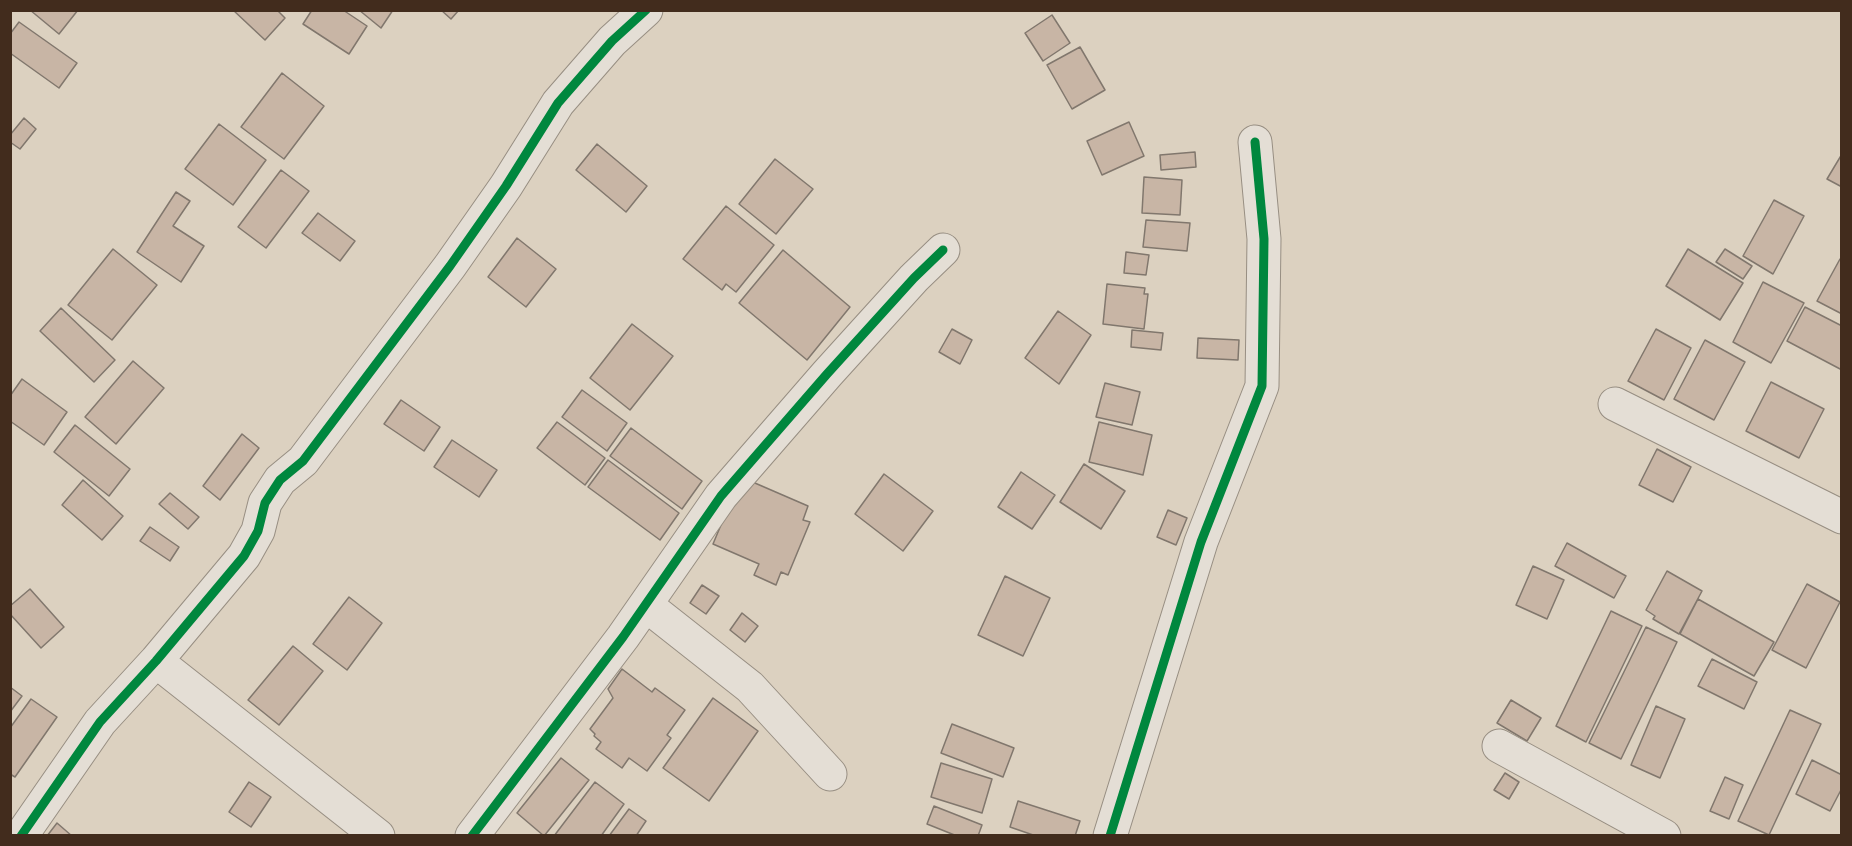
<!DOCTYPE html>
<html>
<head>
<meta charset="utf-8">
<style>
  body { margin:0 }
  #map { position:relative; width:1852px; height:846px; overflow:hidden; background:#dcd1c0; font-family:Vollkorn,serif }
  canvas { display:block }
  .frame { position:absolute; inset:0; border:12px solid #422c1d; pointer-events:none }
</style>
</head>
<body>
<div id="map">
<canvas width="1852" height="846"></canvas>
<div class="frame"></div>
</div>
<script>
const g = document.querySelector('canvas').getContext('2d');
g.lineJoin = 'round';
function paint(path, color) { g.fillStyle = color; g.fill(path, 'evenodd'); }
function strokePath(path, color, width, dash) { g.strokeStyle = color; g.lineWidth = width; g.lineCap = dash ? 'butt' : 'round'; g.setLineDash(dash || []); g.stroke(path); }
const building = new Path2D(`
  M30 10H78L59 34Z
  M233 10H277L285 18 265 40Z
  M312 10H343L367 26 349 54 303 24Z
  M359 10H393L381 28Z
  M441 10H459L451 19Z
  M1052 15 1070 43 1043 61 1025 33Z
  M19 22 77 63 59 88 10 53V34Z
  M1080 47 1105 90 1072 109 1047 65Z
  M282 73 324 106 284 159 241 127Z
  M24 118 36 129 20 149 10 142V135Z
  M1129 122 1144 156 1102 175 1087 141Z
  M219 124 266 160 233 205 185 169Z
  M597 144 647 186 626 212 576 170Z
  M1195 152 1196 167 1161 170 1160 155Z
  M1842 154V187L1827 179Z
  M775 159 813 189 776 234 739 204Z
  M281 170 309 191 266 248 238 227Z
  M1144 177 1182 180 1180 215 1142 213Z
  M176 192 190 201 173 226 204 246 181 282 137 252Z
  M1774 200 1804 216 1773 274 1743 256Z
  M726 206 774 245 736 292 726 284 722 290 683 259Z
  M318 213 355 241 340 261 302 233Z
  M1146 220 1190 223 1187 251 1143 247Z
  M517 238 556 269 526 307 488 277Z
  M113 249 157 285 112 340 68 305Z
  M1688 249 1743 283 1720 320 1666 286Z
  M1725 249 1752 266 1743 279 1716 262Z
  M783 250 850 307 807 360 739 303Z
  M1126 252 1149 255 1146 275 1124 273Z
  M1840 259 1842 260V314L1817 301Z
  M1763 282 1804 303 1771 363 1733 342Z
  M1107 284 1145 288 1144 294H1148L1144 329 1103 324Z
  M1805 307 1842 326V370L1787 341Z
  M61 308 115 360 94 382 40 331Z
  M1058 311 1091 335 1059 384 1025 358Z
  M632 324 673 356 630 410 590 378Z
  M952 329 972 340 960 364 939 352Z
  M1656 329 1691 348 1664 400 1628 381Z
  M1132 330 1163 333 1161 350 1131 347Z
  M1198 338 1239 340 1238 360 1197 358Z
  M1705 340 1745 362 1714 420 1674 399Z
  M133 361 164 388 116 444 85 417Z
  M22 379 67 412 44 445 10 421V396Z
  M1771 382 1824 409 1799 458 1746 431Z
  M1105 383 1140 392 1132 425 1096 417Z
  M582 390 627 423 607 451 562 417Z
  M401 400 440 427 424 451 384 424Z
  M557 422 605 458 585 485 537 448Z
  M1099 422 1152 435 1143 475 1089 462Z
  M75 425 130 469 109 496 54 452Z
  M631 428 702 481 682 509 610 456Z
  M242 434 259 448 220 500 203 486Z
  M452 440 497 470 479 497 434 467Z
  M1657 449 1691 467 1673 502 1639 485Z
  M608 460 679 513 660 540 588 487Z
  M1084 464 1125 491 1101 529 1060 502Z
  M1021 472 1055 495 1032 529 998 507Z
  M884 474 933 511 903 551 855 514Z
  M741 477 808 506 803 520 810 522 788 575 781 572 776 585 754 575 759 564 713 544Z
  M83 480 123 516 102 540 62 505Z
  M170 493 199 517 188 529 159 504Z
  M1168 510 1187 518 1176 545 1157 537Z
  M150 527 179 547 170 561 140 541Z
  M1567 543 1626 576 1614 598 1555 566Z
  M1533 566 1564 580 1547 619 1516 605Z
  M1667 571 1702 591 1679 634 1653 619 1655 616 1646 610Z
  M1005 576 1050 598 1023 656 978 635Z
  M1807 584 1840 602 1806 668 1772 650Z
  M702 585 719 596 706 614 690 603Z
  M30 589 64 627 41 648 10 614V606Z
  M349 597 382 623 347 670 313 644Z
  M1698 599 1774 642 1754 676 1680 634Z
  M1611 611 1642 626 1586 742 1556 726Z
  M742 613 758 626 745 642 730 630Z
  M1646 627 1677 642 1621 759 1589 743Z
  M293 646 323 671 279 725 248 700Z
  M1712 659 1757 682 1744 709 1698 686Z
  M622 669 652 692 655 688 685 710 667 735 671 738 647 771 629 758 622 768 596 749 601 742 594 736 595 734 590 729 613 698 608 689Z
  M10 687 22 696 10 712Z
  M713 698 758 731 709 801 663 768Z
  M31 699 57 717 15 777 10 774V728Z
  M1511 700 1541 718 1527 741 1497 723Z
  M1656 706 1685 719 1660 778 1631 765Z
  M1790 710 1821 724 1769 835 1738 821Z
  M952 724 1014 748 1003 777 941 753Z
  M561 758 589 780 544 836 517 813Z
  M1812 760 1842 775V788L1830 811 1796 794Z
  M941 763 992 779 982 813 931 797Z
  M1505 773 1519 782 1509 799 1494 790Z
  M1725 777 1743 785 1729 819 1710 811Z
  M249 782 271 797 251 827 229 812Z
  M595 782 624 804 601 836H554Z
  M1018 801 1080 821 1075 836H1036L1010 827Z
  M934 806 982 825 978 836H957L927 824Z
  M629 809 646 821 636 836H609Z
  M57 823 72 836H47Z`);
paint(building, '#c8b5a5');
strokePath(building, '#81776d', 1.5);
const street = new Path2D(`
  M1615 404 1842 517
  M646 605 750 687 830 774
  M156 661 378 836
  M1499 746 1664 836
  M21 836 100 722 156 661 244 556 258 531 265 503 280 480 303 461 450 266 506 186 558 103 612 41 646 10
  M472 836 623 637 721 496 827 374 914 278 943 250
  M1110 836 1201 542 1262 386 1264 239 1255 142`);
strokePath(street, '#978e82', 35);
strokePath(street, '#e4ded5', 33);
strokePath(new Path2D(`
  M21 836 100 722 156 661 244 556 258 531 265 503 280 480 303 461 450 266 506 186 558 103 612 41 646 10
  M472 836 623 637 721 496 827 374 914 278 943 250
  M1110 836 1201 542 1262 386 1264 239 1255 142`), '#00873e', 9);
</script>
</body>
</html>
